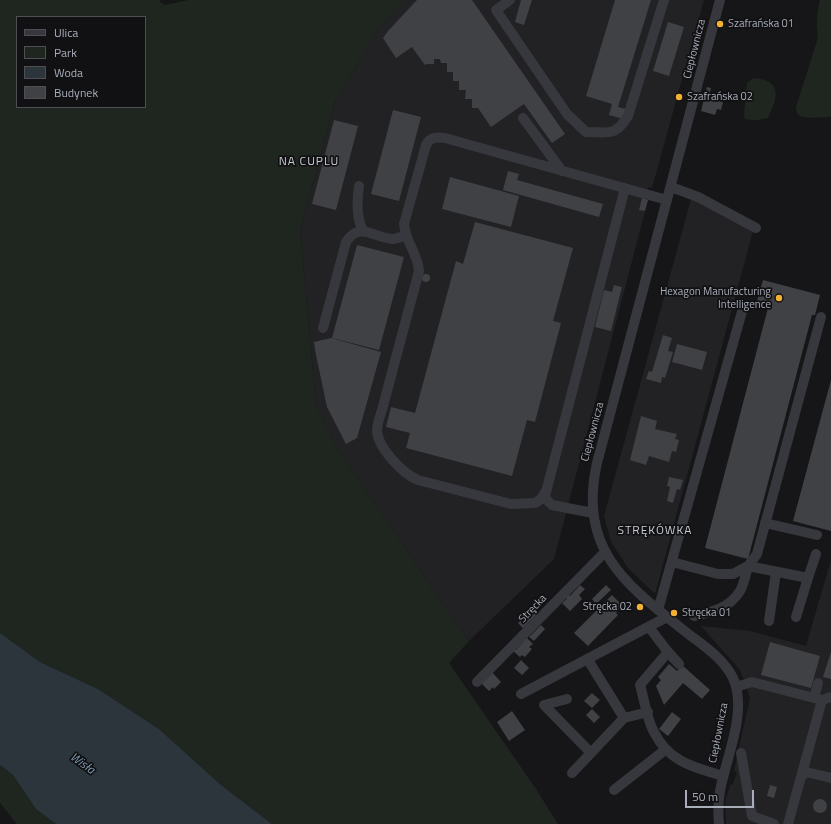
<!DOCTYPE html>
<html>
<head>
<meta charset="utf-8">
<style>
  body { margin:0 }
  #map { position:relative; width:831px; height:824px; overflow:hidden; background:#161618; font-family:"Titillium Web",sans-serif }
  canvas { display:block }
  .legend { position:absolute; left:16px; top:16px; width:130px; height:92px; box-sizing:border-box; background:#111113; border:1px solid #4d4f55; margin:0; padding:5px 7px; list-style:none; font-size:12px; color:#a8adb8 }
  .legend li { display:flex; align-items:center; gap:8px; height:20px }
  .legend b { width:20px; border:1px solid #4d4f55 }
  .scale { position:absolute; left:685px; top:790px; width:69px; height:18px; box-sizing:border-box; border:2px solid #a8adb8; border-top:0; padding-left:5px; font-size:12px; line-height:14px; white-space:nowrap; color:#a8adb8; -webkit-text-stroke:3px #111113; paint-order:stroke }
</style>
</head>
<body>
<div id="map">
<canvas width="831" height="824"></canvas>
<ul class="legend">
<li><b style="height:5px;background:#37383d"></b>Ulica</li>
<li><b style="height:11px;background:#1e261f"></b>Park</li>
<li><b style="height:11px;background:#2c353c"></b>Woda</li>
<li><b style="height:11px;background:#404145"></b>Budynek</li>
</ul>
<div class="scale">50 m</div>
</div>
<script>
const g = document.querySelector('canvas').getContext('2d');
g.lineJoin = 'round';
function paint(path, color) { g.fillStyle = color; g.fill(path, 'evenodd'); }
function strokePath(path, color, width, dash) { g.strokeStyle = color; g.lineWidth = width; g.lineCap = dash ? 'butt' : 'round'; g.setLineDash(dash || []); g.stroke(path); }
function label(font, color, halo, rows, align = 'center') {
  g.font = font + ' "Titillium Web",sans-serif'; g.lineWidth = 3.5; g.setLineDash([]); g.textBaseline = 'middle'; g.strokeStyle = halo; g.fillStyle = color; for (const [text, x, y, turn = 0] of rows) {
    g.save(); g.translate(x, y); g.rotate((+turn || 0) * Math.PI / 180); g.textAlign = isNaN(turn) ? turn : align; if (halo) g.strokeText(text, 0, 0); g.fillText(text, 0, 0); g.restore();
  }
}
paint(new Path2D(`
  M405 0H704L652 188 648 187 647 193 648 200 554 559 469 641 338 450 316 405 300 231 335 101 379 28Z
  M691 199 753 231 655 594 628 568 619 554 611 542 604 516Z
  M831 560V824H726L725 802 730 785 733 784 737 773 734 770 750 698 747 689 753 686 746 679 743 678 740 670 701 626 750 631 806 646Z`), '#222225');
paint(new Path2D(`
  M0 0H160L161 3 165 5 188 0H405L379 28 335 101 300 231 316 405 338 450 469 641 449 663 536 789 558 824H272L221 785 159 729 98 689 40 662 0 633ZM17 17H145V107H17Z
  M820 0H831V117C824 117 805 119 800 116 797 114 796 110 796 107L817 41C819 33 816 28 817 21 817 14 818 7 820 0Z
  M753 78C783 80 778 97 768 118 760 120 753 121 745 119L744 115 747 83Z
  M0 765 13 775 36 809 56 824H17L0 803Z`), '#1e261f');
paint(new Path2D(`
  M0 633 40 662 98 689 159 729 221 785 272 824H56L36 809 13 775 0 765Z`), '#2c353c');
paint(new Path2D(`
  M417 0H472L565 134 552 143 524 104 491 127 478 108H472V99H465L466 90H459V81H453V72H447V63H441L440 59H434V64H427L425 65 412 47 396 58 383 38 388 31Z
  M521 0H532L524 25 515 22Z
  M615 0H651L618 107 626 109 623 119 609 115 612 104 586 96Z
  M668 22 684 27 669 76 653 71Z
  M707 87 711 88 709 96 723 102 721 110 717 109 715 115 701 111Z
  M393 110 421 117 399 201 371 194Z
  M334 120 358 126 336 210 312 204Z
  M508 171 519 174 517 180 603 204 599 217 503 190Z
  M450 177 519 196 511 227 442 209Z
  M642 198 648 200 645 211 639 210Z
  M475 222 573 248 553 321 561 323 535 422 527 420 512 476 406 448 410 433 386 427 391 407 415 413 456 261 463 264Z
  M357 245 404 257 379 350 332 338Z
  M422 278a4 4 0 1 1 8 0a4 4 0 1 1-8 0Z
  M763 280 820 295 815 315H812L748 559 705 548 769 304 757 301Z
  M614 285 622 287 611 331 595 327 604 290 612 292Z
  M663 335 672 338 668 351 673 352 665 378 662 377 661 383 646 379 649 371 652 372Z
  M331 338 381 352 357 438 346 444 327 407 316 355 314 342Z
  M677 344 707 352 702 370 672 362Z
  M831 380V531L793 521Z
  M641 416 657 421 655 429 677 434 675 439 679 440 676 452 672 451 669 462 649 456 646 465 630 460Z
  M669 477 683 480 680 490 677 489 673 503 667 501 670 487 667 486Z
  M580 585 585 589 579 595 582 599 570 611 562 603 567 599 565 597 568 594 570 596Z
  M606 585 611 590 596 604 592 599Z
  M612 595 623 606 616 613 618 615 588 646 574 633Z
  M532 609 537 614 523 628 518 623Z
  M541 625 545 629 534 641 529 637Z
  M525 636 533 644 529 647 532 649 525 657 522 655 520 657 513 651 515 648 516 650 524 641Z
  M770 642 820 656 811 688 761 675Z
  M831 652V679L823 677Z
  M521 660 529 668 522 675 514 668Z
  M669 664 677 671 682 665 710 690 702 699 683 683 664 705 656 686 661 680 658 677Z
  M491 671 501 682 494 689 493 687 489 691 482 684Z
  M592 693 600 700 592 708 584 701Z
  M592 709 600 717 594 723 586 715Z
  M512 711 525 730 509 741 497 722Z
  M672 712 681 719 668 736 659 729Z
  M770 785 777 787 774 798 767 796Z
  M813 806a7 7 0 1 1 14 0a7 7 0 1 1-14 0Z`), '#404145');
strokePath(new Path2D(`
  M510 0 496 10 567 114 586 132C608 132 615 137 628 116L664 0
  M523 118 562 171
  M359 186C357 198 356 222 364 231
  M671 187 698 197 756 228
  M323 328 346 242C360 220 375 239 394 239 398 238 402 237 406 235
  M546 491 541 499 535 503 511 504 418 480C403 474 378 448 377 431 377 424 380 416 382 410L419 271C418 254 405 241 404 224L426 145C430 137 436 137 445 138L667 200
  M593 513 552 505 546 499 545 496 625 188
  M765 523 817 535
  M672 562 718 574H733L748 566 757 554 821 317
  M658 610 743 308
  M694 616C712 612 730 608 740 591 744 584 746 574 748 566L808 578 816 554
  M796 617 808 578
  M769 621 776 572
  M649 627 668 652 640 685C644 698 647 720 654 732 669 762 693 767 723 776
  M668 652 679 664
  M588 660 624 718 648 712
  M477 682 605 552
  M736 687 752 682 822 700 831 697
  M521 694 667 617
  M814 698 818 683
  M567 699 544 705 591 753
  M741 753 752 816 774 824
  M572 773 624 718
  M801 777 822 700
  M614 790 665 750
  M719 824C718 813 718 802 720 791 726 757 748 712 733 678 724 660 707 648 691 636 629 587 577 552 597 463L720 0
  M788 824 801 777 806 772 831 778`), '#37383d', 10);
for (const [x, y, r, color] of [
  [720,24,4,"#f2b134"],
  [679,97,4,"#f2b134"],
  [779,298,4,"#f2b134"],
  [640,607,4,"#f2b134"],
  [674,613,4,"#f2b134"]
]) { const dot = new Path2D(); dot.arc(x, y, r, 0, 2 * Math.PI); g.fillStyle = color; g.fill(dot); strokePath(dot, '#111113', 1.5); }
label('11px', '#a8adb8', '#111113', [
  ["Szafrańska 01",728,24],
  ["Szafrańska 02",687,97],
  ["Hexagon Manufacturing",771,292,"right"],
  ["Intelligence",771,305,"right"],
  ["Stręcka 02",632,607,"right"],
  ["Stręcka 01",682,613]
], 'left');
label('11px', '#a8adb8', '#111113', [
  ["Ciepłownicza",695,49,-76],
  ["Ciepłownicza",593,432,-75],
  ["Stręcka",533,609,-46],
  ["Ciepłownicza",719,733,-79]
]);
g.letterSpacing = '1px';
label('12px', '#c9ccd4', '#111113', [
  ["NA CUPLU",309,162],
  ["STRĘKÓWKA",655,531]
]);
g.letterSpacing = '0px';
label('italic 12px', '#7f9bb3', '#111113', [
  ["Wisła",82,764,36]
]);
</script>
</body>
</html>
